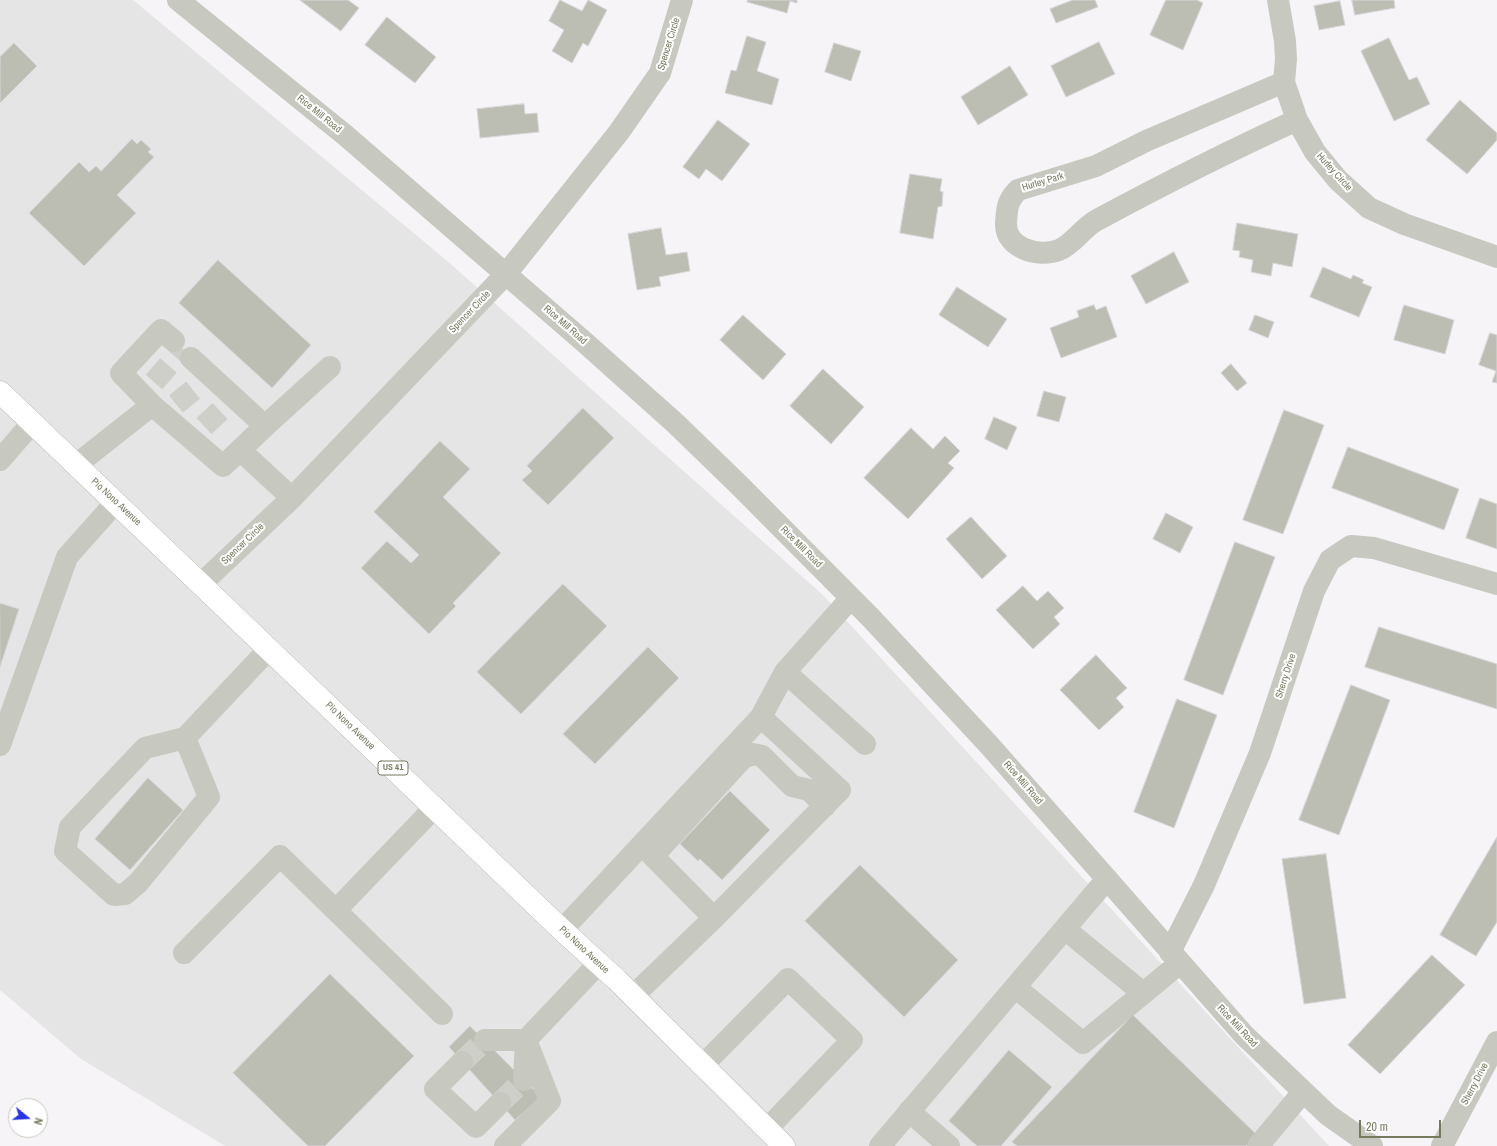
<!DOCTYPE html>
<html>
<head>
<meta charset="utf-8">
<style>
  body { margin:0 }
  #map { position:relative; width:1497px; height:1146px; overflow:hidden; background:#f6f4f7; font-family:"Archivo Narrow",sans-serif }
  canvas { display:block }
  .north { position:absolute; left:8px; top:1098px; width:40px; height:40px; box-sizing:border-box; background:#fff; border:1px solid #c8c9bf; border-radius:50%; rotate:108deg; font-size:11px; font-weight:700; line-height:16px; text-align:center; color:#75795e }
  .north::after { content:''; display:block; margin:auto; width:14px; height:18px; background:#2934e2; clip-path:polygon(50% 0,100% 100%,50% 72%,0 100%) }
  .scale { position:absolute; left:1359px; top:1120px; width:82px; height:18px; box-sizing:border-box; border:2px solid #75795e; border-top:0; padding-left:5px; font-size:12px; line-height:14px; white-space:nowrap; color:#75795e; -webkit-text-stroke:3px #fff; paint-order:stroke }
</style>
</head>
<body>
<div id="map">
<canvas width="1497" height="1146"></canvas>
<div class="north">N</div>
<div class="scale">20 m</div>
</div>
<script>
const g = document.querySelector('canvas').getContext('2d');
g.lineJoin = 'round';
function paint(path, color) { g.fillStyle = color; g.fill(path, 'evenodd'); }
function strokePath(path, color, width, dash) { g.strokeStyle = color; g.lineWidth = width; g.lineCap = dash ? 'butt' : 'round'; g.setLineDash(dash || []); g.stroke(path); }
function label(font, color, halo, rows, align = 'center') {
  g.font = font + ' "Archivo Narrow",sans-serif'; g.lineWidth = 4; g.setLineDash([]); g.textBaseline = 'middle'; g.strokeStyle = halo; g.fillStyle = color; for (const [text, x, y, turn = 0] of rows) {
    g.save(); g.translate(x, y); g.rotate((+turn || 0) * Math.PI / 180); g.textAlign = isNaN(turn) ? turn : align; if (halo) g.strokeText(text, 0, 0); g.fillText(text, 0, 0); g.restore();
  }
}
paint(new Path2D(`
  M0 0H133L445 259 823 595 1329 1146H225L81 1059 0 990Z`), '#e6e5e5');
const building = new Path2D(`
  M300 0H348L359 8 341 31Z
  M560 0 582 11 588 0 607 10 588 46 583 43 572 63 552 51 564 30 549 21Z
  M748 0H797V3L790 1 787 13 747 2Z
  M1073 0H1095L1098 7 1056 23 1050 9Z
  M1166 0H1197L1203 3 1183 50 1150 35Z
  M1352 0H1394L1395 8 1355 15Z
  M1340 1 1345 25 1319 30 1314 6Z
  M387 17 436 57 415 83 365 45Z
  M747 36 766 42 757 71 779 79 772 105 725 93 731 70 736 71Z
  M1389 38 1409 80 1417 77 1430 104 1394 121 1361 51Z
  M1099 42 1115 74 1066 97 1051 66Z
  M14 43 37 66 0 103V57Z
  M834 43 861 51 851 81 825 72Z
  M1010 66 1028 95 978 125 961 97Z
  M1460 100 1497 133V140L1467 174 1426 140Z
  M524 104 525 114 537 113 539 132 480 138 477 109Z
  M718 120 750 144 722 181 706 169 699 179 683 167Z
  M132 139 137 144 141 140 151 149 148 152 154 157 117 195 136 213 84 266 29 213 79 162 89 172 96 166 101 171Z
  M910 174 942 179 940 191 943 192 942 206 938 207 933 239 900 233Z
  M1237 223 1298 234 1292 267 1273 263 1271 276 1251 272 1253 260 1239 257 1240 251 1233 250Z
  M661 228 666 255 687 252 690 271 659 277 661 286 637 290 628 234Z
  M1174 252 1189 282 1146 304 1131 276Z
  M218 260 311 345 272 388 179 303Z
  M1323 267 1351 279 1353 275 1364 280 1362 283 1372 287 1359 317 1310 297Z
  M957 287 1007 319 988 347 939 315Z
  M1094 305 1096 310 1106 306 1117 337 1061 358 1050 328 1079 317 1077 311Z
  M1404 305 1454 320 1445 354 1394 340Z
  M743 315 786 354 763 380 720 340Z
  M1255 315 1274 322 1268 338 1249 330Z
  M1490 333 1497 335V383L1492 382 1496 371 1479 365Z
  M1231 364 1247 383 1237 391 1221 373Z
  M823 369 864 407 831 444 790 406Z
  M1044 391 1066 397 1059 422 1037 416Z
  M583 408 614 438 548 505 522 480 532 471 527 466Z
  M1284 410 1324 425 1283 534 1243 520Z
  M994 417 1017 427 1007 450 985 439Z
  M911 428 933 449 945 436 960 451 948 463 954 468 908 519 864 478Z
  M440 441 470 469 443 497 501 553 453 603 456 606 429 634 361 568 387 541 411 563 419 555 374 512Z
  M1348 447 1459 489 1444 530 1332 488Z
  M1480 498 1497 504V549L1466 538Z
  M1166 513 1193 527 1180 553 1153 539Z
  M971 517 1007 556 982 579 946 539Z
  M1235 542 1275 557 1223 695 1184 680Z
  M563 584 607 626 521 714 477 672Z
  M1023 586 1037 601 1048 591 1064 608 1054 617 1060 624 1033 649 996 610Z
  M0 603 19 609 0 667Z
  M1379 627 1497 664V709L1365 667Z
  M648 647 679 678 595 764 563 734Z
  M1096 655 1127 688 1116 698 1124 707 1099 730 1060 690Z
  M1351 685 1390 700 1339 835 1299 820Z
  M1177 699 1217 715 1174 828 1134 812Z
  M148 778 183 810 130 870 95 839Z
  M730 791 770 830 722 880 700 859 698 861 680 844Z
  M1497 837V922L1476 956 1440 935Z
  M1326 854 1346 998 1304 1004 1282 859Z
  M860 865 958 960 904 1017 805 921Z
  M1432 955 1465 985 1380 1074 1348 1045Z
  M330 974 414 1056 325 1146H308L233 1073Z
  M1133 1015 1257 1135 1246 1146H1017L1012 1142Z
  M470 1026 541 1097 515 1120 449 1047Z
  M1009 1050 1052 1087 1001 1146H977L949 1121Z`);
paint(building, '#bdbeb3');
strokePath(building, '#d8d6d9', 1);
strokePath(new Path2D(`
  M154 382 183 349
  M176 404 197 387
  M204 426 221 410
  M462 1062 485 1040
  M500 1103 524 1080`), '#cfcfc9', 22, [22, 11]);
const major = new Path2D(`
  M0 392 562 930 617 980 784 1146`);
strokePath(major, '#b9bbb2', 23);
strokePath(new Path2D(`
  M178 0 345 135 582 340 675 423 739 485 871 618 990 746 1244 1035 1328 1115 1372 1146
  M1278 0 1285 41 1286 59 1284 82 1297 120 1315 152 1338 180 1369 208 1404 224 1497 257
  M1284 82 1146 141 1096 166 1018 190C1007 201 1007 208 1006 223 1005 248 1038 258 1059 250 1074 244 1083 227 1097 220 1162 185 1229 151 1297 120
  M191 358 265 426
  M152 405 121 373 161 330 174 341
  M0 460 32 423
  M76 465 152 405 223 466 240 450
  M292 498 240 450 265 426 330 367
  M201 584 292 498 506 274 619 132 660 73 682 0
  M785 672 865 744
  M185 738 209 797 138 883 125 894 114 895 65 851 70 827 145 748 185 738 269 649
  M0 745 67 557 116 502
  M643 846 714 918
  M653 856 743 758 753 754 762 756 792 786 809 790 825 806
  M336 910 435 807
  M1065 929 1143 993
  M562 930 761 717 785 672 851 598
  M1170 952 1204 885 1260 753 1314 591 1330 560 1351 546 1374 548 1497 584
  M184 953 280 856 442 1014
  M1015 987 1083 1043 1180 963
  M633 996 714 918 840 790 761 717
  M485 1040H526L550 1101 505 1146
  M462 1062 435 1089 476 1127 500 1103
  M703 1065 788 979 852 1040 767 1129
  M524 1080 526 1040 599 963
  M909 1111 949 1146
  M880 1146 1107 879
  M1258 1146 1303 1092
  M1442 1146 1497 1042`), '#c7c8c0', 22);
strokePath(major, '#fff', 22);
for (const [x, y, w] of [
  [393,768,30]
]) { const box = new Path2D(); box.roundRect(x - w / 2, y - 7, w, 14, 3); g.fillStyle = '#fff'; g.fill(box); strokePath(box, '#75795e', 1); }
label('bold 9px', '#75795e', null, [
  ["US 41",393,768]
]);
label('10px', '#75795e', '#fff', [
  ["Spencer Circle",669,44,-73],
  ["Rice Mill Road",319,114,39],
  ["Hurley Circle",1334,172,48],
  ["Hurley Park",1043,182,-17],
  ["Spencer Circle",470,312,-46],
  ["Rice Mill Road",565,325,41],
  ["Pio Nono Avenue",116,502,43],
  ["Spencer Circle",243,544,-44],
  ["Rice Mill Road",801,547,45],
  ["Sherry Drive",1286,676,-72],
  ["Pio Nono Avenue",350,726,44],
  ["Rice Mill Road",1023,783,49],
  ["Pio Nono Avenue",584,950,43],
  ["Rice Mill Road",1237,1026,47],
  ["Sherry Drive",1475,1084,-62]
]);
</script>
</body>
</html>
